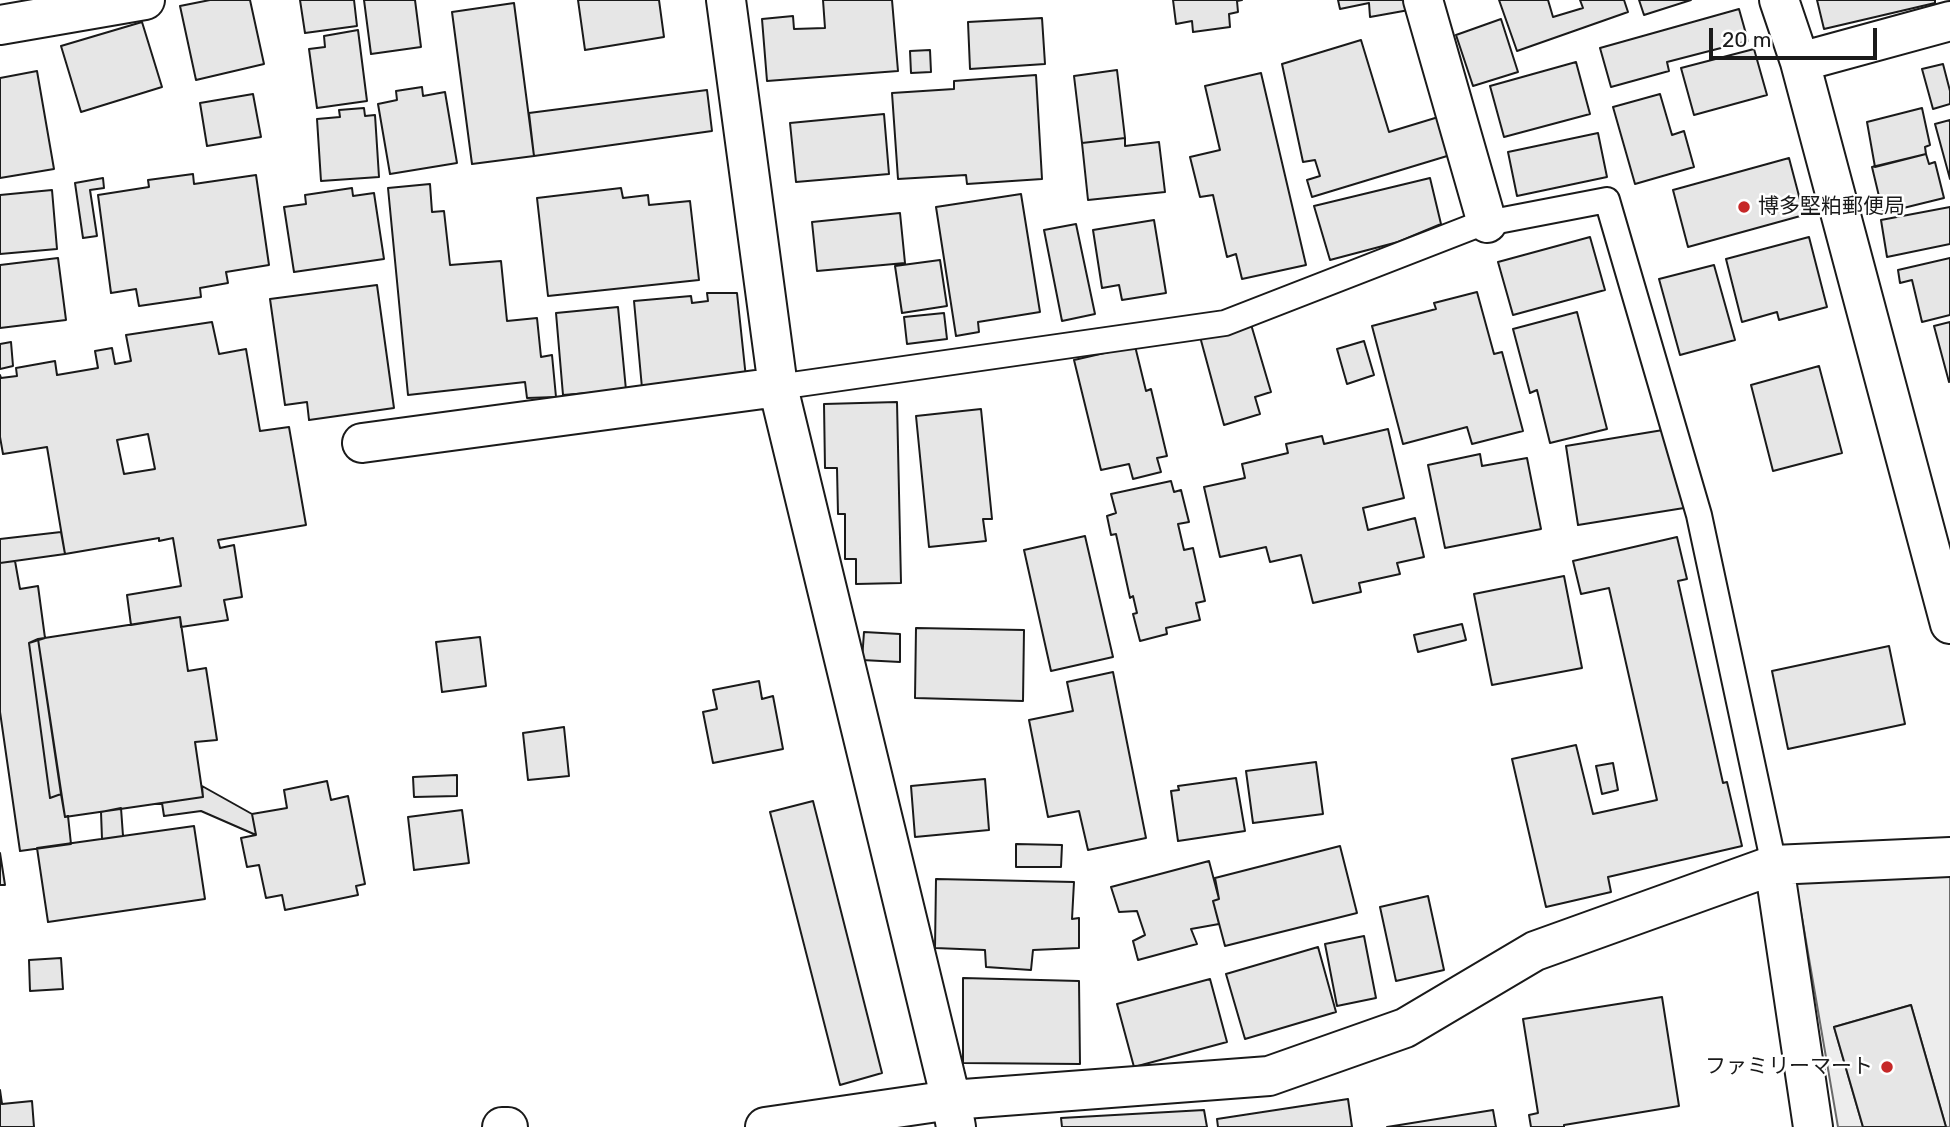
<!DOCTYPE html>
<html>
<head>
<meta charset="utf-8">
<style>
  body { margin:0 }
  #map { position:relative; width:1950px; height:1127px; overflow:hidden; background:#fff; font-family:Rubik,sans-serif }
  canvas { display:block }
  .scale { position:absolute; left:1709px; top:28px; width:168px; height:32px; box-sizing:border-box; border:4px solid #1a1a1a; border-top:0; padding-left:9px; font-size:21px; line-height:24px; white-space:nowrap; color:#1a1a1a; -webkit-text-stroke:5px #fff; paint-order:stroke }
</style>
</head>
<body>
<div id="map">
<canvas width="1950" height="1127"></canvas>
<div class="scale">20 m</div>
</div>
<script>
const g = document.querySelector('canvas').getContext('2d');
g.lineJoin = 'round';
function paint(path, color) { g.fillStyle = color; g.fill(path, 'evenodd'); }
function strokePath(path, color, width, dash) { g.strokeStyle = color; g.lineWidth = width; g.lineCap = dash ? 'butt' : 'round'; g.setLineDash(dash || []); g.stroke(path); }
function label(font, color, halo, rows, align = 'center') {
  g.font = font + ' Rubik,"Noto Sans JP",sans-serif'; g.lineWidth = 5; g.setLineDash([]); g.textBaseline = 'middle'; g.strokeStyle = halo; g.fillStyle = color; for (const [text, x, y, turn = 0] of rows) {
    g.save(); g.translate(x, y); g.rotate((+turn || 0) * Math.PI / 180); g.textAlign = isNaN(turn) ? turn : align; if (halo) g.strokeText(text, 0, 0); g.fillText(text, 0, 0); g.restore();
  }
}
const parking = new Path2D(`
  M1950 873V1127H1946L1911 1005 1834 1027 1863 1127H1838L1796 883Z`);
paint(parking, '#ededed');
strokePath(parking, '#6a6a6a', 2);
const building = new Path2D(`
  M210 0H250L264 64 196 80 180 6Z
  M300 0H354L357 26 305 33Z
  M364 0H415L421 47 371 54Z
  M578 0H659L664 37 585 50Z
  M823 0H892L898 71 767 81 762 19 793 16 794 29 825 28Z
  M1173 0H1242L1237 1 1238 12 1229 14 1230 27 1193 32 1192 21 1176 24Z
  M1338 0H1407L1409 10 1370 17 1369 3 1340 9Z
  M1499 0H1548L1553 17 1583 8 1580 0H1624L1628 12 1517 51Z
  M1639 0H1691L1644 15Z
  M1817 0H1935V3L1824 29Z
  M514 3 534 156 472 164 452 12Z
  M1739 9 1748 41 1667 62 1669 71 1611 87 1600 48Z
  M1042 18 1045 64 970 69 968 22Z
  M1501 19 1518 72 1473 86 1456 35Z
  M142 22 162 87 81 112 61 46Z
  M358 30 367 101 317 108 309 49 325 47 324 36Z
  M1361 40 1389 132 1445 115 1457 153 1312 197 1307 180 1320 176 1315 160 1303 162 1282 64Z
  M1754 49 1767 95 1694 115 1681 68Z
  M930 50 931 72 911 73 910 51Z
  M1576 62 1590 114 1504 137 1490 86Z
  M1943 64 1950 91V104L1933 109 1922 69Z
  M1117 70 1125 138 1082 143 1074 76Z
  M37 71 54 169 0 178V78Z
  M1261 73 1306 265 1242 279 1236 254 1227 257 1213 195 1200 197 1190 157 1220 150 1205 86Z
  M1036 75 1042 179 967 184 966 175 898 179 892 93 954 89V81Z
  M422 87 423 96 445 92 457 163 390 174 378 104 397 100 396 91Z
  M707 90 712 131 534 156 529 113Z
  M253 94 261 137 207 146 200 103Z
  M1660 94 1672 135 1684 131 1694 167 1635 184 1613 107Z
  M364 108 365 116 375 115 379 177 321 181 317 119 340 117 339 110Z
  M1922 108 1930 145 1925 147 1926 154 1875 167 1867 122Z
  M884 114 889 174 796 182 790 123Z
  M1950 120V179L1935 124Z
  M1598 133 1607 177 1517 196 1508 152Z
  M1125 138V146L1159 142 1165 192 1088 200 1082 143Z
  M1926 154 1929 164 1935 162 1944 198 1883 213 1872 167Z
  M1789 158 1804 215 1688 247 1673 190Z
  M193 174 194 184 256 175 269 265 226 272 228 283 200 288 201 297 139 306 136 289 111 293 98 195 149 187 148 180Z
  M103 178 104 188 90 190 97 236 83 238 75 183Z
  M1430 178 1441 224 1398 242 1330 260 1314 206Z
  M430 184 432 212 444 211 450 265 501 261 507 321 537 318 541 357 552 355 556 397 527 398 525 382 408 395 388 188Z
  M352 188 353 196 374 193 384 259 294 272 284 207 306 204 305 195Z
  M621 188 623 198 648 195 649 205 690 201 699 280 548 296 537 198Z
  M52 190 57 249 0 254V195Z
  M1021 194 1040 312 978 322 979 332 956 336 936 207Z
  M1950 207V244L1887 257 1881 220Z
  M900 213 905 263 817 271 812 222Z
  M1154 220 1166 293 1122 300 1119 285 1102 288 1093 230Z
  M1076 224 1095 314 1062 321 1044 230Z
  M1590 237 1605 290 1513 315 1498 262Z
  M1809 237 1827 307 1779 320 1777 312 1742 322 1726 259Z
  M58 258 66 320 0 328V265Z
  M1950 258V315L1922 322 1912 280 1900 283 1898 270Z
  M940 260 947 306 902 313 895 266Z
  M1714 265 1735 340 1680 355 1659 279Z
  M377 285 394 408 309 420 307 402 285 405 270 299Z
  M1477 292 1494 354 1502 352 1523 431 1472 444 1467 427 1403 444 1372 326 1436 309 1434 303Z
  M707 293H737L746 378 642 388 634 301 691 296 692 303 708 301Z
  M618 307 626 390 563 395 556 313Z
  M1577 312 1607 429 1550 443 1537 390 1530 393 1513 329Z
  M944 313 947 339 907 344 904 317Z
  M1250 321 1271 392 1255 397 1260 414 1224 425 1199 333Z
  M212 322 219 354 246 349 260 431 289 427 306 525 218 540 220 548 234 545 242 597 224 600 228 620 181 627 180 617 131 625 127 595 181 586 173 538 159 541V538L65 554 47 447 3 454 0 437V375L1 378 17 376 16 368 55 361 57 375 98 368 95 351 112 348 115 364 131 361 126 335ZM148 434 155 469 124 474 117 440Z
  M1950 322V381L1949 382 1934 326Z
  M1364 341 1374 375 1347 384 1337 349Z
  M11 342 13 366 0 369V344Z
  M1135 346 1146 391 1151 389 1167 456 1157 458 1161 472 1133 479 1129 464 1101 470 1074 360Z
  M1819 366 1842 453 1773 471 1751 385Z
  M897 402 901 583 856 584V559H845V514H838L837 468H825L824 404Z
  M981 409 992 519H983L986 541 929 547 916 416Z
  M1388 429 1404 498 1363 508 1368 530 1415 518 1424 557 1397 563 1400 574 1359 583 1361 592 1313 603 1301 555 1270 562 1266 547 1220 557 1204 487 1245 478 1242 464 1288 453 1286 444 1322 436 1324 444Z
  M1663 430 1684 508 1578 525 1566 446Z
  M1480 454 1482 466 1527 458 1541 529 1445 548 1428 465Z
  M1171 481 1174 492 1181 490 1189 522 1178 524 1184 550 1193 548 1205 601 1196 603 1200 620 1166 628 1167 634 1140 641 1133 614 1137 613 1133 596 1130 598 1116 534 1111 535 1107 516 1116 513 1111 494Z
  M61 532 65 554 0 563V539Z
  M1085 536 1113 657 1051 671 1024 550Z
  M1677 537 1687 579 1678 581 1723 783 1727 782 1742 846 1608 877 1611 892 1546 907 1512 759 1576 745 1593 814 1657 800 1609 588 1581 594 1573 561Z
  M15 561 20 589 38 586 45 638 29 643 50 798 61 794 65 817 68 816 71 844 20 851 0 712V563Z
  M1564 576 1582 668 1492 685 1474 594Z
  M180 617 188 671 206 668 217 740 195 742 203 797 65 817 38 639Z
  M1462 624 1466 640 1418 652 1414 635Z
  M916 628 1024 630 1023 701 915 698Z
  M864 632 900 634V662L862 660Z
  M480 637 486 686 442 692 436 642Z
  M38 639 61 794 50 798 29 643Z
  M1889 646 1905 724 1788 749 1772 671Z
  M1113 672 1146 838 1088 850 1079 811 1048 817 1029 720 1073 711 1067 682Z
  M759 681 762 699 773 696 783 749 713 763 703 712 717 709 713 690Z
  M564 727 569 776 528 780 523 733Z
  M1316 762 1323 814 1253 823 1246 771Z
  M1613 763 1618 790 1602 794 1596 766Z
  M457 775V796L414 797 413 777Z
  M1236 778 1245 831 1178 841 1171 791 1179 790 1178 786Z
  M985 779 989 830 915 837 911 786Z
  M327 781 331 800 348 796 365 884 356 886 358 895 285 910 282 895 266 898 259 865 247 867 241 838 256 835 252 814 287 808 284 790Z
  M202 786 252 814 256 835 201 811 164 816 162 803 203 797Z
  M813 801 882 1073 840 1085 770 812Z
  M121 808 123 836 102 839 101 812Z
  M462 810 469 863 414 870 408 817Z
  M194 826 205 899 48 922 37 848Z
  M1016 844 1062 845 1061 867H1016Z
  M1340 846 1357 913 1225 946 1213 901 1219 899 1215 878Z
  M0 853 5 885H0Z
  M1209 861 1219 899 1213 901 1219 924 1191 929 1197 944 1138 960 1133 941 1145 935 1137 911 1119 912 1111 887Z
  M936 879 1074 882 1072 919 1079 918V948L1033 950 1031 970 986 967 985 950 935 948Z
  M1428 896 1444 970 1396 981 1380 907Z
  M1364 936 1376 998 1337 1006 1325 944Z
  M1318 947 1336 1012 1245 1039 1226 974Z
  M61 958 63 989 30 991 29 960Z
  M963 978 1079 981 1080 1064 963 1063Z
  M1210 979 1227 1042 1134 1067 1117 1004Z
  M1662 997 1679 1106 1564 1125V1127H1531L1529 1115 1538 1113 1523 1019Z
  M1911 1005 1946 1127H1863L1834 1027Z
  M0 1090 2 1104 32 1101 34 1127H0Z
  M1348 1099 1352 1127H1218L1217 1119Z
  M1204 1110 1207 1127H1062L1061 1118Z
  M1493 1110 1496 1127H1387Z`);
paint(building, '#e6e6e6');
strokePath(building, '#1a1a1a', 2);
const service = new Path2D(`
  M778 387 1225 323 1477 225 1607 200 1699 515 1774 865`);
const minor = new Path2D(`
  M726 0 778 387 951 1100 956 1127
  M1423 0 1487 223
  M1779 0 1800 62 1950 624
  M0 25 145 0
  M1800 62 1950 21
  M362 443 778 387
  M1774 865 1813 1127
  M502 1127H508
  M765 1127 951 1100 1269 1076 1405 1028 1535 951 1774 865 1950 857`);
strokePath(service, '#1a1a1a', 28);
strokePath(minor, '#1a1a1a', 42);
strokePath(service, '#fff', 24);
strokePath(minor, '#fff', 38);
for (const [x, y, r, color] of [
  [1744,207,7,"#c62828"],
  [1887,1067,7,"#c62828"]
]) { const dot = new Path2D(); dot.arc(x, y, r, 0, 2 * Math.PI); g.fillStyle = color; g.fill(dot); strokePath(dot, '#fff', 2.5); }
label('21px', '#1a1a1a', '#fff', [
  ["博多堅粕郵便局",1758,207],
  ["ファミリーマート",1873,1067,"right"]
], 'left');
</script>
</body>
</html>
